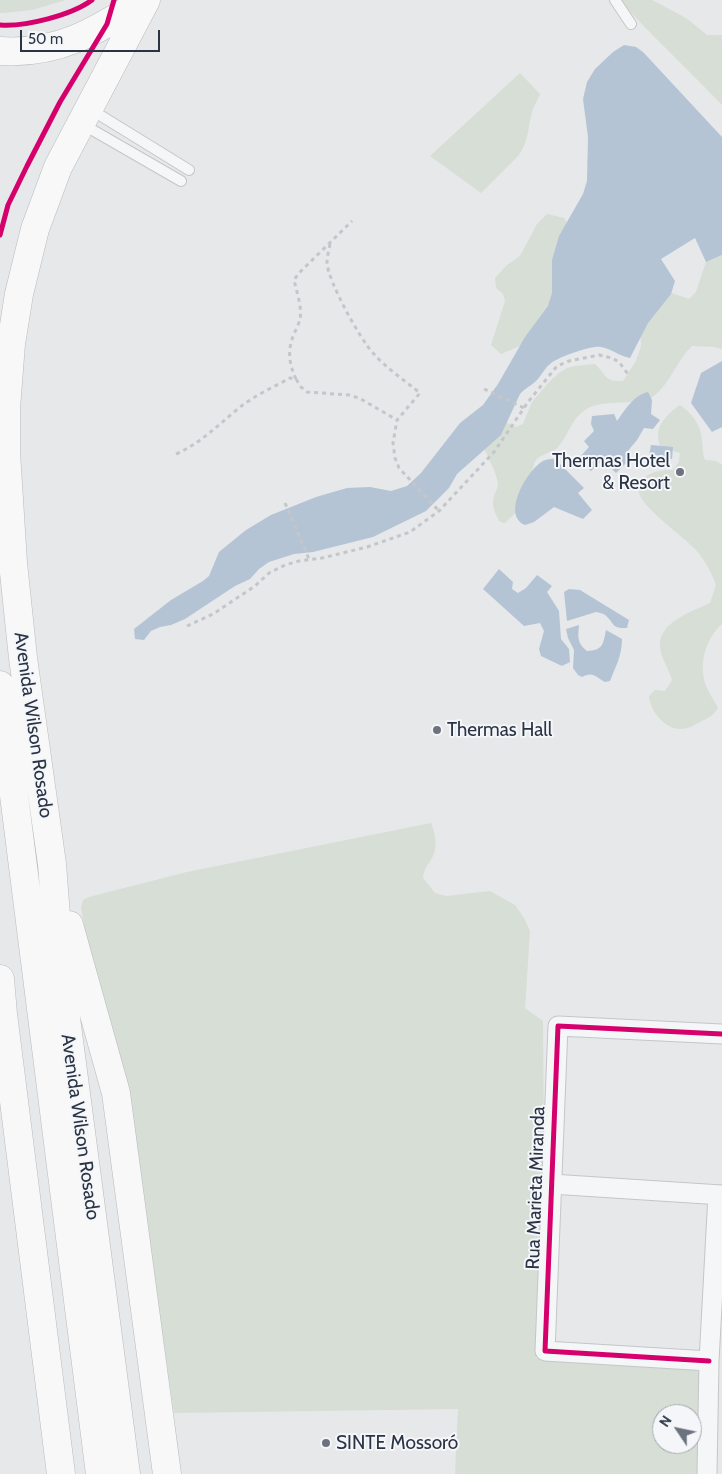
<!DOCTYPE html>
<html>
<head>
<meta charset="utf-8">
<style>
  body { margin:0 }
  #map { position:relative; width:722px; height:1474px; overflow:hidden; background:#e6e8ea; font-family:Cabin,sans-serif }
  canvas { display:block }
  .north { position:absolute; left:652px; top:1404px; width:50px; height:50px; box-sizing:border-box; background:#f4f6f9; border:1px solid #a4a8b1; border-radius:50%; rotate:304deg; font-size:14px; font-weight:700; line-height:20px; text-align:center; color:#2b3445 }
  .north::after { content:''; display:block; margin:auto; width:18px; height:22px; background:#6c737f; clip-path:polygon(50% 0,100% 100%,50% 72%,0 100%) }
  .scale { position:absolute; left:20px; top:30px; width:140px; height:22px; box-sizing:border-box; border:2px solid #2b3445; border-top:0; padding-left:6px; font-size:15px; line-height:18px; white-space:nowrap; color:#2b3445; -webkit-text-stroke:4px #f4f6f9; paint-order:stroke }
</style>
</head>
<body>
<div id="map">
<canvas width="722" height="1474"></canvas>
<div class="north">N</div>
<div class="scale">50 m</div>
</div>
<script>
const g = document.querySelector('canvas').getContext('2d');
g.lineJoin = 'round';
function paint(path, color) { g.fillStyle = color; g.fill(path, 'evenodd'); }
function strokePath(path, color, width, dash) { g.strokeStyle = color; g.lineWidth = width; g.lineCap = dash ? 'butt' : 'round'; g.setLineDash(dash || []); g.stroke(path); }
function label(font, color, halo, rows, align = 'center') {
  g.font = font + ' Cabin,sans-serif'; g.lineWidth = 4; g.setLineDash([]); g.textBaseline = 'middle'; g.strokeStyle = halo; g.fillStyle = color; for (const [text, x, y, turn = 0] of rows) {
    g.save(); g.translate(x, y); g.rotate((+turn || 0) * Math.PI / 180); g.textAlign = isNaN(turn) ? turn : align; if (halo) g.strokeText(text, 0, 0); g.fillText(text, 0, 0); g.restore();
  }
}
paint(new Path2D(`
  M0 0H66L32 10 4 13H0Z
  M619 0H652L686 18 707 35H722V105C688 69 652 36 619 0Z
  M520 73 540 94C538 99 535 104 533 109 528 124 529 141 519 155L481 193 430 156Z
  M547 214 564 218 571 228 549 316 527 343 501 354 491 345 505 301 503 294 496 288 495 278 507 265 520 256 537 224Z
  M722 255V349L714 347 692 346C677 360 671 382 655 395 640 408 603 397 585 410 572 418 568 436 558 447 552 454 538 453 534 464 531 472 533 482 532 491 530 501 512 516 505 523L500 522C495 514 491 505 494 496 495 492 498 488 498 485 498 475 486 453 482 444L499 419 516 427 523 424 532 402 550 381 559 373 567 368 575 366 595 364C607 375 604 382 623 381L636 361 641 346 640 322 663 290 689 299 696 292 706 262Z
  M680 405C692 413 701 425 702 440 703 448 702 452 705 460L716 461 722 465V624C706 638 699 662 705 683 708 692 714 700 718 708 713 716 708 718 700 722 694 725 688 729 682 729 665 730 650 711 649 696L655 690 665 691 672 680C669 669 661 658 660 647 658 622 693 611 710 603L716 585C711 571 704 559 695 549 683 536 641 507 639 492 639 489 640 483 642 481 648 471 663 470 673 470L679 462 680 453 660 447C659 443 658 439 658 435 658 423 671 411 680 405Z
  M431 823C435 833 438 846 433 856 429 864 424 868 423 878L435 893 446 896 490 891 515 905 524 918 530 931 525 1008 543 1021 544 1162 536 1358 691 1368 700 1372 701 1474H455L458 1409 174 1413 149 1240 85 932 81 907 83 900 89 897 187 872ZM662 1414H692V1444H662Z`), '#d6ded6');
paint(new Path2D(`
  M624 45 636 47 643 52 722 137V255L706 262 695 238 661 259 675 281 671 294 648 323 630 358C619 356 612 349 601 347 592 345 558 357 550 364 545 368 542 374 538 379 533 385 525 388 520 394L501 435 457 474 449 488 426 511 373 537 313 552 294 554 269 562 259 569 250 579 235 586 185 619 171 625 160 627 151 631 144 640 135 639 134 629 171 600 203 581 209 576 219 552 246 530 271 515 316 497 347 488 370 487 391 491 407 486 421 473 460 423 483 405 498 384 525 337 548 306 552 293V260L559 236 583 194 587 181 588 137 583 99 587 82 595 69 613 52Z
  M722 361V427L712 432 691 403 701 373Z
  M648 392 652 400 651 414 660 420 653 429 644 428 637 440 627 452 629 460 616 473 603 460 591 471 578 459 589 447 584 441 594 431 591 424 592 416 614 414 617 421C625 410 634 395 648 392Z
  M651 445 673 447 672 459 649 456Z
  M555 459 584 488 578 493 592 510 583 519 554 507 534 522 525 525C501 515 527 470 543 461 547 459 551 459 555 459Z
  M499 569 513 582 512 589 518 593 526 588 537 575 552 586 547 592 559 611 561 639 569 649 570 662 562 666 541 656 539 649 544 631 540 623 524 626 483 589Z
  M569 589 580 590 629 620 627 628C611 629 615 623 605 615 603 613 599 613 596 612L567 621 564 592Z
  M579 625C578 637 577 643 587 651 603 650 603 645 606 630L622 639C622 655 616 666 610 681L605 682C595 677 594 671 582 677L578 675 573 668 574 650 568 638 566 629Z`), '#b4c4d5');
const service = new Path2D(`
  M615 0 631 24
  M90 109 189 170
  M82 124 181 181`);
const minor = new Path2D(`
  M551 1184 722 1195
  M709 1361 545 1351 558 1026 722 1034
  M707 1474 709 1361 718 1195`);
const trunk = new Path2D(`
  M0 51C57 55 98 31 144 0
  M0 685 100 1474
  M69 925 116 1093 167 1474
  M0 979 3 1014 61 1474
  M126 1474 61 980 52 864 23 658 13 563 6 452V408L11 344 19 294 35 229 58 167 146 0`);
strokePath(service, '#c4c6c8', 12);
strokePath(minor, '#c4c6c8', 21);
strokePath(trunk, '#b8bbbf', 29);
strokePath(new Path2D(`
  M330 244C329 250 327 257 327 263 328 281 360 339 373 353 386 368 404 380 420 393L397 420 393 443 395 458 399 468 439 511
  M296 379C289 364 287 350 294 334 296 329 299 324 300 319 302 307 297 293 294 280L299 273 352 221
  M484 389 524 408
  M176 454C201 443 218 425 239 408 253 396 274 387 290 378L296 379 301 387 307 392 349 395 359 398 397 420
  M285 503 309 559
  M187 626 213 614 255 586 269 573 285 565 299 561 322 558 367 547 410 532 439 511 494 452 528 402 557 366 569 361 599 355 612 358 619 362 628 374`), '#c5c6ca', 3, [4, 4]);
strokePath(service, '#f5f6f7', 10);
strokePath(minor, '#f5f6f7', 19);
strokePath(trunk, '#f8f8f8', 28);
strokePath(new Path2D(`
  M0 25C25 27 72 15 92 0
  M0 235 8 205 27 166 60 102 107 24 114 0
  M709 1361 545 1351 558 1026 722 1034`), '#d6006c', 5);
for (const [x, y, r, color] of [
  [680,472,5,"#6c737f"],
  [437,730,5,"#6c737f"],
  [326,1443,5,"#6c737f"]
]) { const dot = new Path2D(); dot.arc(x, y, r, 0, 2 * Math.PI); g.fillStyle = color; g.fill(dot); strokePath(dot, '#f4f6f9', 2); }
label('19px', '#2b3445', '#f4f6f9', [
  ["Thermas Hotel",670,461,"right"],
  ["& Resort",670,483,"right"],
  ["Thermas Hall",447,730],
  ["SINTE Mossoró",336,1443]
], 'left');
label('19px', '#2b3445', '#f4f6f9', [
  ["Avenida Wilson Rosado",33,725,82],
  ["Avenida Wilson Rosado",80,1127,82],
  ["Rua Marieta Miranda",536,1188,-88]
]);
</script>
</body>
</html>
